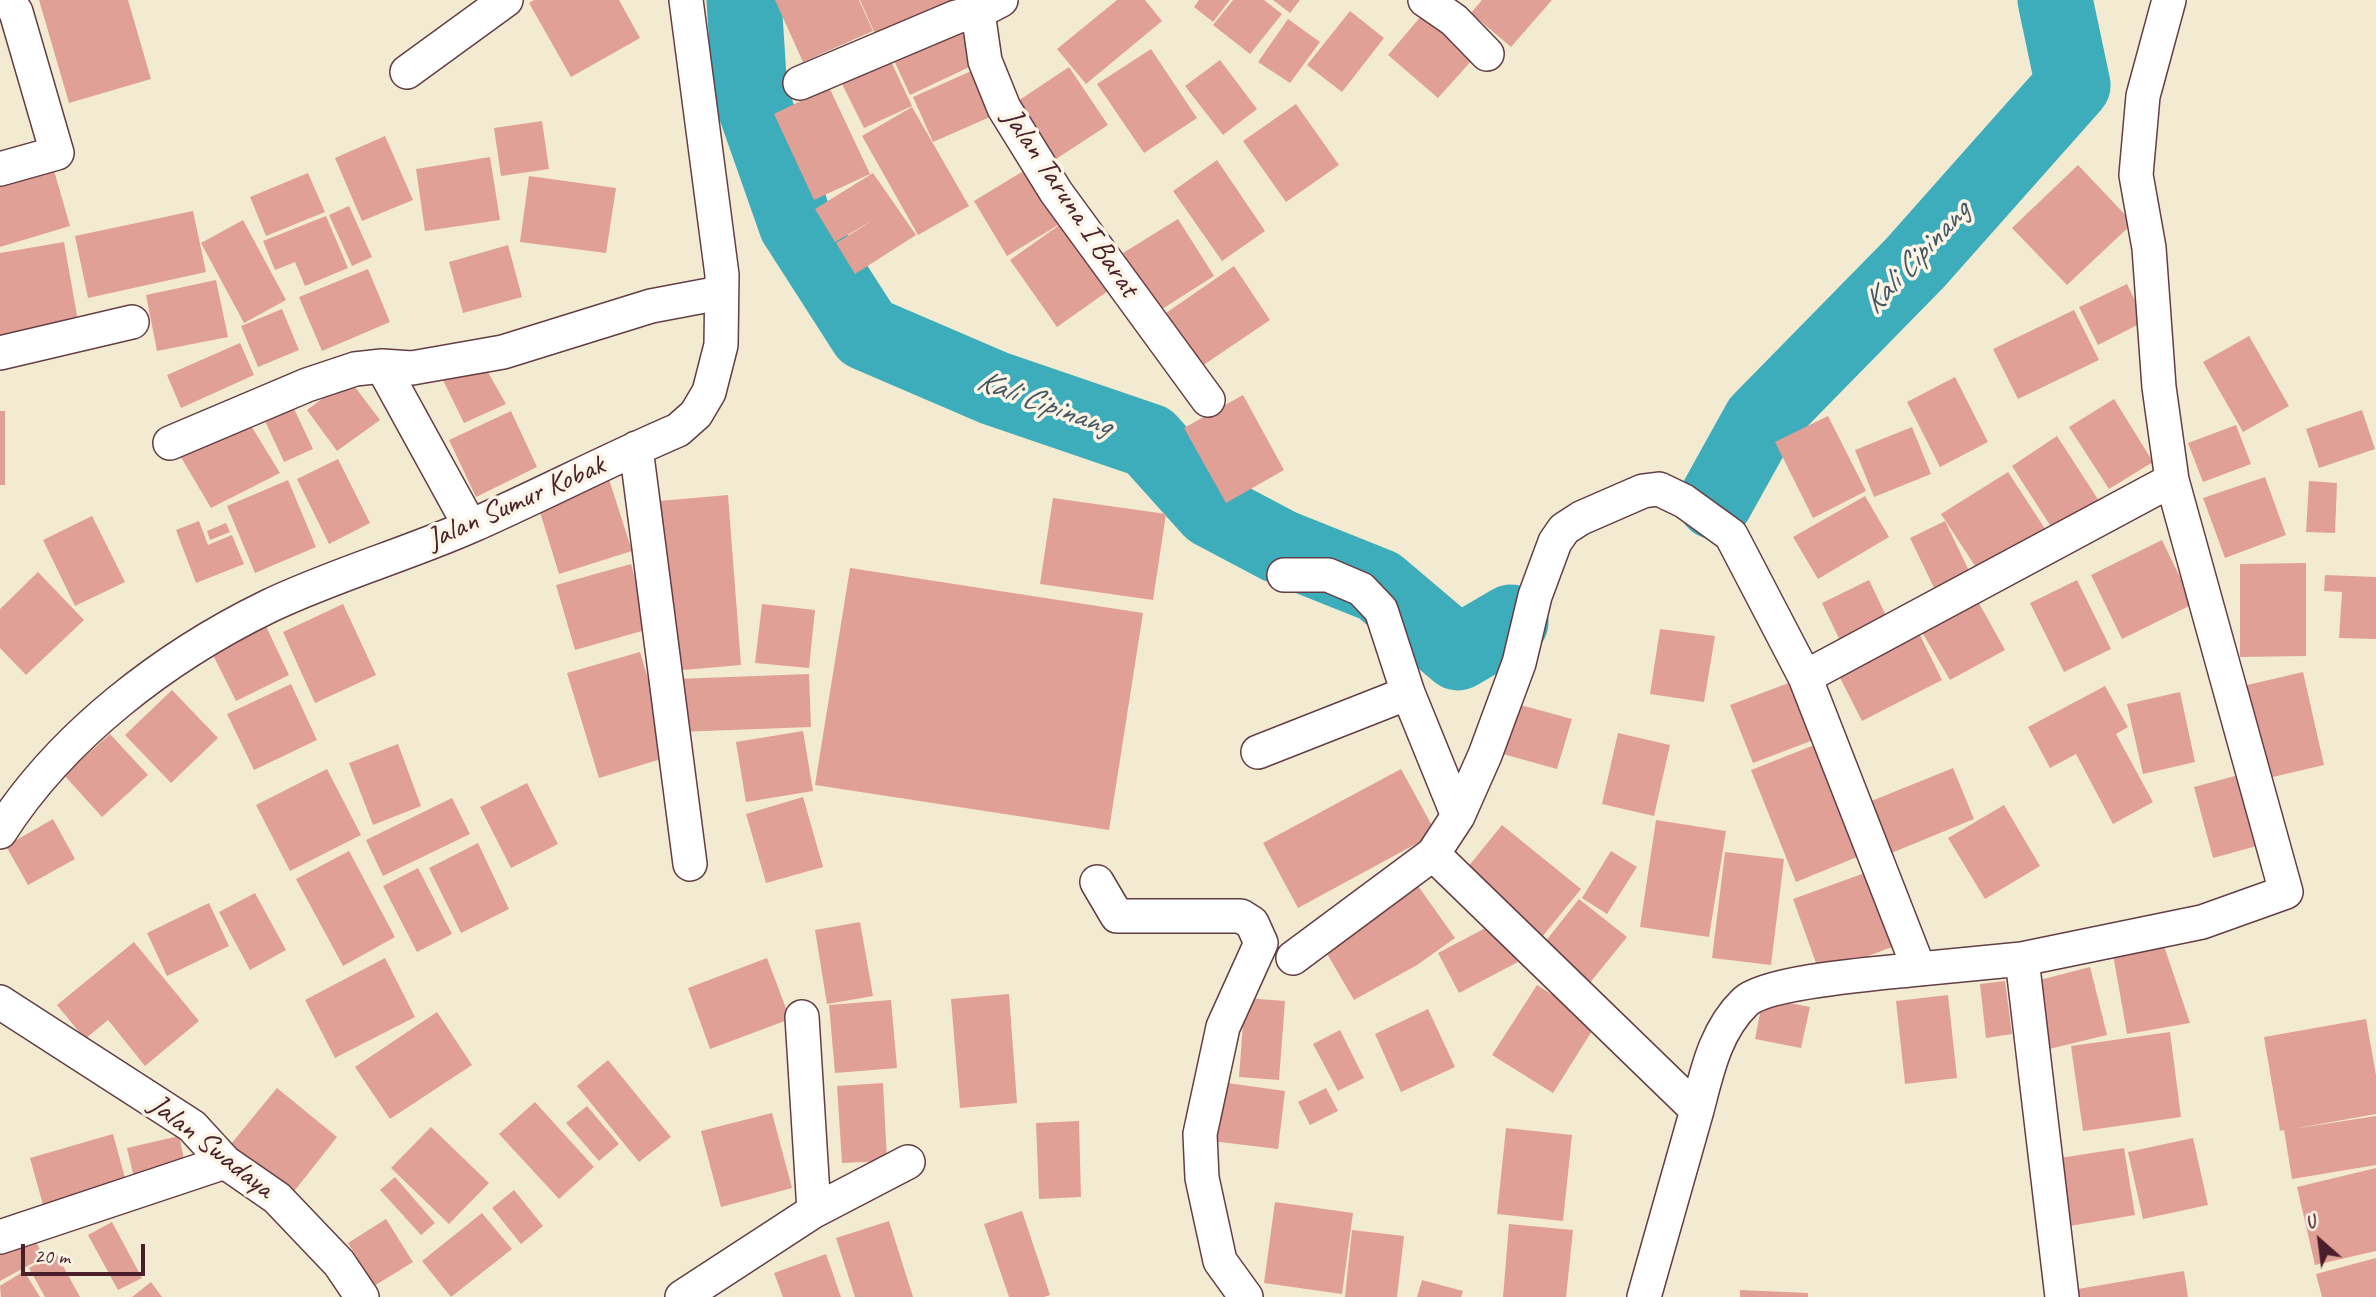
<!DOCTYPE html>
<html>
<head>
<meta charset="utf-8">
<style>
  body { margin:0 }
  #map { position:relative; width:2376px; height:1297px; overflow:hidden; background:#f3ebd1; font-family:Caveat,sans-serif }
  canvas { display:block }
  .north { position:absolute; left:2285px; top:1206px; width:70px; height:70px; -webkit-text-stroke:5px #fcf5e5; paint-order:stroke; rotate:332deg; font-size:19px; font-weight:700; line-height:28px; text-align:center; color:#4a1f2b }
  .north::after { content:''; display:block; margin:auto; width:24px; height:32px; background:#4a1f2b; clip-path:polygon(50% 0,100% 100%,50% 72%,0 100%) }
  .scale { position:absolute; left:21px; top:1244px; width:124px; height:32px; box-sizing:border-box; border:4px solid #4a1f2b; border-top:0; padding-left:9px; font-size:21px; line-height:24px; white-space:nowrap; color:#4a1f2b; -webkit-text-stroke:5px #fcf5e5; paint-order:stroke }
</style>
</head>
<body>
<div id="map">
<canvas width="2376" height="1297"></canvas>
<div class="north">U</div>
<div class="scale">20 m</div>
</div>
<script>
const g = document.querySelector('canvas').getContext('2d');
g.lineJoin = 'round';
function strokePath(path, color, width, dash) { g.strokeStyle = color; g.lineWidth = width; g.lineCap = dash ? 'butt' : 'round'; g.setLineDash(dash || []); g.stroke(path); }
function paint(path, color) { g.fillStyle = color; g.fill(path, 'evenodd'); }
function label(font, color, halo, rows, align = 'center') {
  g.font = font + ' Caveat,sans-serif'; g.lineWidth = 7; g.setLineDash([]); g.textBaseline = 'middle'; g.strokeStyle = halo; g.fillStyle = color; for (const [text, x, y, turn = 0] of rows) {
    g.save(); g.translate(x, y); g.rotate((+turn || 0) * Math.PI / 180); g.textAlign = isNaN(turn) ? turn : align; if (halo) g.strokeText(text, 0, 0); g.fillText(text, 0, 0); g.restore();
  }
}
strokePath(new Path2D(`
  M744 0 750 93 796 224 866 333 994 388 1149 441 1211 510 1279 546 1379 586 1458 653 1511 622
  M1715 502 1760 421 1915 263 2073 85 2055 0`), '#3dacbb', 75);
paint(new Path2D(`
  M39 0H128L151 79 69 103Z
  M534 0H619L640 38 571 77 529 3Z
  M775 0H859L873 31 803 62Z
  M860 0H950L952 3 876 36Z
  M1117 0H1145L1162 21 1086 84 1057 49Z
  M1199 0H1230L1213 22 1194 7Z
  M1233 0H1264L1282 14 1250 54 1213 25Z
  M1273 0H1300L1290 13Z
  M1482 0H1552L1511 47 1471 13Z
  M1350 11 1384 38 1342 92 1307 65Z
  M1422 15 1473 59 1438 98 1388 55Z
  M1288 19 1320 42 1290 83 1258 62Z
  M959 21 978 63 910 95 891 54Z
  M1151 49 1197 118 1144 153 1097 84Z
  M888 55 912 106 864 128 839 78Z
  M1220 60 1257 109 1223 135 1185 86Z
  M1069 67 1108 125 1050 163 1012 105Z
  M978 68 999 113 933 142 913 97Z
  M829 87 870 174 814 200 774 114Z
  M1296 104 1339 165 1286 202 1243 141Z
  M912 107 969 206 918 235 862 136Z
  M542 121 549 169 501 176 494 128Z
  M385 136 413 200 362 221 335 158Z
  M490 157 500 220 425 231 416 169Z
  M51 160 70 226 0 247V176Z
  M1217 160 1265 231 1222 261 1173 191Z
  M2078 165 2133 223 2067 285 2012 228Z
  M1030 167 1063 222 1007 256 974 201Z
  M308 173 325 212 266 236 250 197Z
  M873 173 916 235 855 274 836 243 875 219 835 242 815 209Z
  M529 176 616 188 606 253 520 242Z
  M349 206 372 257 352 266 329 215Z
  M193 211 206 272 88 298 75 236Z
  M326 216 348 268 305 286 295 262 275 270 263 241Z
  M1068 219 1115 286 1057 327 1010 260Z
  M1178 219 1214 276 1159 311 1123 253Z
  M243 220 286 300 244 323 201 243Z
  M64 242 78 321 0 335V253Z
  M508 245 522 297 463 313 449 262Z
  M1234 266 1270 320 1202 366 1166 313Z
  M368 269 390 322 322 351 299 297Z
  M216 280 228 337 157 351 146 295Z
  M2127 284 2145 321 2098 345 2079 307Z
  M282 309 299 350 258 367 241 326Z
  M2074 310 2099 360 2018 399 1993 349Z
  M2249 336 2289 406 2243 432 2203 362Z
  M240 343 254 375 181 408 167 375Z
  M481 360 506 404 464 423 441 376Z
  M1955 377 1988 442 1940 467 1907 402Z
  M349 379 380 420 337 451 307 410Z
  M1243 395 1284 470 1226 503 1184 428Z
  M289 398 313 449 284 462 260 410Z
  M2114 399 2153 462 2109 489 2069 427Z
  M2362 410 2375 449 2319 468 2306 429Z
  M0 411H5V485H0Z
  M511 411 537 467 476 497 449 440Z
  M1828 416 1866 491 1813 518 1775 442Z
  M247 419 280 473 211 508 179 454Z
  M2236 425 2251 464 2203 482 2188 443Z
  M1912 427 1931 474 1874 497 1855 450Z
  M2057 436 2103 507 2057 536 2012 466Z
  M338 459 370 523 329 544 297 479Z
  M2008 472 2049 535 1983 578 1941 514Z
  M608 476 632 551 559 574 536 499Z
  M2265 477 2286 535 2225 558 2203 498Z
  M288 480 316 547 255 573 227 506Z
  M2309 481 2337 483 2335 533 2306 532Z
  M728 495 741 665 672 671 659 501Z
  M1865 496 1889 537 1818 579 1793 537Z
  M1053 498 1166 514 1153 600 1040 584Z
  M92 516 125 582 75 606 43 540Z
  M199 521 208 545 232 535 244 564 196 583 176 530Z
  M1945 521 1973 579 1938 596 1910 538Z
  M226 523 230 532 210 540 207 531Z
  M2162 540 2193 604 2122 639 2091 575Z
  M2306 563V656L2240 657V564Z
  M631 564 649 629 575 650 556 585Z
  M850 568 1143 613 1109 830 815 785Z
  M38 572 84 620 26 675 0 648V609Z
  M2325 575 2376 577V639L2339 638 2342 592 2324 591Z
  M1869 580 1891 626 1844 649 1822 603Z
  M2077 580 2111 649 2064 672 2030 603Z
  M1975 596 2005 650 1950 680 1919 627Z
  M343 604 376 675 315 703 283 632Z
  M762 604 815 610 809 668 755 663Z
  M264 622 289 675 236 701 210 649Z
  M1915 625 1942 680 1862 721 1834 666Z
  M1660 629 1715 636 1704 702 1650 694Z
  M640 652 671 756 599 778 567 673Z
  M2303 672 2324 765 2264 779 2243 686Z
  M809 674 811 727 678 732 676 679Z
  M1794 681 1816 739 1753 763 1730 705Z
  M291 684 317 740 254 770 227 714Z
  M2105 686 2128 727 2116 734 2153 802 2113 824 2076 754 2050 768 2028 727Z
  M172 690 218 738 171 783 125 735Z
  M2180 692 2195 762 2143 774 2127 704Z
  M1517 704 1572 719 1557 769 1503 754Z
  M803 731 813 791 746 802 736 742Z
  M1618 733 1670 745 1654 816 1602 804Z
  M110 734 148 775 102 817 64 775Z
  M398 744 421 806 373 825 349 763Z
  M1817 744 1862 855 1796 882 1751 770Z
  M1953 768 1974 819 1889 854 1869 802Z
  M327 769 361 835 290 871 256 805Z
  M1401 769 1436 833 1298 908 1263 843Z
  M2246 773 2264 844 2213 858 2194 787Z
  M527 783 558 844 511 868 480 807Z
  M803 797 823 867 766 883 746 814Z
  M452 798 470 834 383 876 366 840Z
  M2004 805 2040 866 1985 899 1948 838Z
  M53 819 75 859 28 885 6 846Z
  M1656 820 1726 831 1709 937 1640 927Z
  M1502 825 1581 889 1542 937 1463 873Z
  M478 843 509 909 461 933 429 868Z
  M349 851 395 937 343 966 296 879Z
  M1611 851 1637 867 1607 914 1582 898Z
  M1725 852 1784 859 1771 965 1712 958Z
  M418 868 452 934 417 952 383 886Z
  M1873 870 1900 944 1820 974 1793 899Z
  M1416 883 1455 938 1417 965 1354 1000 1326 952Z
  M255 893 286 950 250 970 219 912Z
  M1579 899 1627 937 1589 984 1541 947Z
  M209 903 229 946 167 976 147 933Z
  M860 922 873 996 827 1004 815 930Z
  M1497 922 1518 962 1459 993 1438 953Z
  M2161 937 2190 1023 2127 1034 2113 954Z
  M134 942 199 1021 145 1066 108 1020 85 1039 57 1005Z
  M385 958 415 1017 335 1058 305 1000Z
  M767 958 790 1019 710 1049 688 988Z
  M2090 967 2107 1035 2045 1050 2028 983Z
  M2005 981 2012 1034 1986 1038 1980 984Z
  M1537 985 1597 1023 1553 1093 1492 1055Z
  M1009 994 1017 1103 960 1108 951 999Z
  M1948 995 1957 1078 1905 1084 1896 1001Z
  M1245 998 1285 1001 1279 1080 1239 1077Z
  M1763 998 1810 1007 1801 1048 1755 1039Z
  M891 1000 897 1068 835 1073 829 1005Z
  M1428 1009 1455 1067 1401 1092 1375 1034Z
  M437 1012 472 1065 390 1119 355 1067Z
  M2366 1019 2376 1075V1114L2292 1129 2376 1116V1165L2292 1179 2284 1130 2280 1131 2264 1037Z
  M1340 1030 1364 1078 1338 1091 1313 1044Z
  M2170 1032 2181 1117 2083 1131 2071 1046Z
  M608 1060 671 1137 639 1162 577 1086Z
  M1220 1082 1285 1091 1278 1149 1212 1141Z
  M883 1083 887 1161 842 1163 837 1086Z
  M277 1088 337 1137 292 1194 231 1144Z
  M1326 1088 1338 1111 1310 1125 1298 1102Z
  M535 1102 594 1167 559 1199 499 1134Z
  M587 1106 619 1144 599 1161 566 1123Z
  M772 1113 792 1188 721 1207 701 1131Z
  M1079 1121 1081 1197 1039 1199 1036 1123Z
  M431 1127 489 1183 449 1224 391 1168Z
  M1506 1128 1572 1135 1563 1221 1497 1214Z
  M113 1134 128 1189 45 1212 30 1158Z
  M179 1136 187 1172 136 1186 127 1148Z
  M2193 1138 2208 1205 2143 1219 2128 1152Z
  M2124 1148 2135 1215 2058 1228 2047 1160Z
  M2376 1168V1251L2315 1265 2297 1187Z
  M395 1177 435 1223 421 1235 380 1190Z
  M514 1190 543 1226 521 1244 492 1208Z
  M1275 1202 1353 1213 1342 1294 1264 1283Z
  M1022 1211 1050 1295 1044 1297H1009L984 1224Z
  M482 1213 512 1249 451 1297 422 1261Z
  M386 1219 413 1262 374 1286 348 1243Z
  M889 1221 913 1297H855L836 1238Z
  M112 1222 142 1278 118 1290 88 1235Z
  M1509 1224 1573 1230 1566 1297H1503Z
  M1352 1230 1404 1236 1397 1297H1345Z
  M30 1231 44 1257 0 1281V1247Z
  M56 1253 80 1297H45L29 1268Z
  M826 1254 841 1297H783L774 1273Z
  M2376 1258V1297H2322L2316 1274Z
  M24 1271 40 1297H1L0 1286Z
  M2184 1271 2188 1297H2067L2066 1291Z
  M1422 1280 1463 1291 1461 1297H1417Z
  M151 1282 162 1297H132Z
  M1740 1290 1808 1293V1297H1740Z`), '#e1a095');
const minor = new Path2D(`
  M1001 0 978 12 985 61 1004 108 1056 192 1208 400
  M1425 0 1454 20 1487 54
  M407 72 506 0
  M800 83 956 17 978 12
  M0 169 57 153 16 12 8 0
  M0 353 132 322
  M382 366 470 526
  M170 443 307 385 355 369 382 366 412 368 503 352 651 306 720 293
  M636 448 690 864
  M1284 575H1328L1361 589 1381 610 1408 693 1458 816
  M1805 677 2172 480
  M1258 752 1408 693
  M0 832C62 735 166 656 269 606 334 575 405 555 471 526 541 495 608 460 678 430L696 414 709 392 721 345 722 275 686 0
  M1433 854 1458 816 1485 755 1519 663 1535 596 1555 542 1564 529 1581 518 1643 491 1659 489 1684 501 1731 535 1805 677 1919 969 2022 959 2202 922 2286 892 2172 480 2159 387 2149 248 2136 175 2143 96 2169 0
  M1097 882 1117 916H1241L1252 923 1261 943 1223 1027 1200 1134 1202 1178 1220 1261 1246 1297
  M1293 958 1433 854 1697 1110 1644 1297
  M2022 959 2062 1297
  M0 1002 192 1126 225 1162 277 1198 339 1263 362 1297
  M802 1017 814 1211
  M1697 1110C1707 1072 1715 1031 1745 1002 1767 981 1884 973 1919 969
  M0 1237 225 1162
  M682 1297 814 1211 908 1162`);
strokePath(minor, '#633e44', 36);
strokePath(minor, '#fff', 33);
label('30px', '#4a1f2b', '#fcf5e5', [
  ["Jalan Taruna I Barat",1070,203,56],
  ["Jalan Sumur Kobak",516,503,-24],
  ["Jalan Swadaya",211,1147,38]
]);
label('italic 32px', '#455765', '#fcf5e5', [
  ["Kali Cipinang",1917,258,-47],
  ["Kali Cipinang",1044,404,20]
]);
</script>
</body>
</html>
